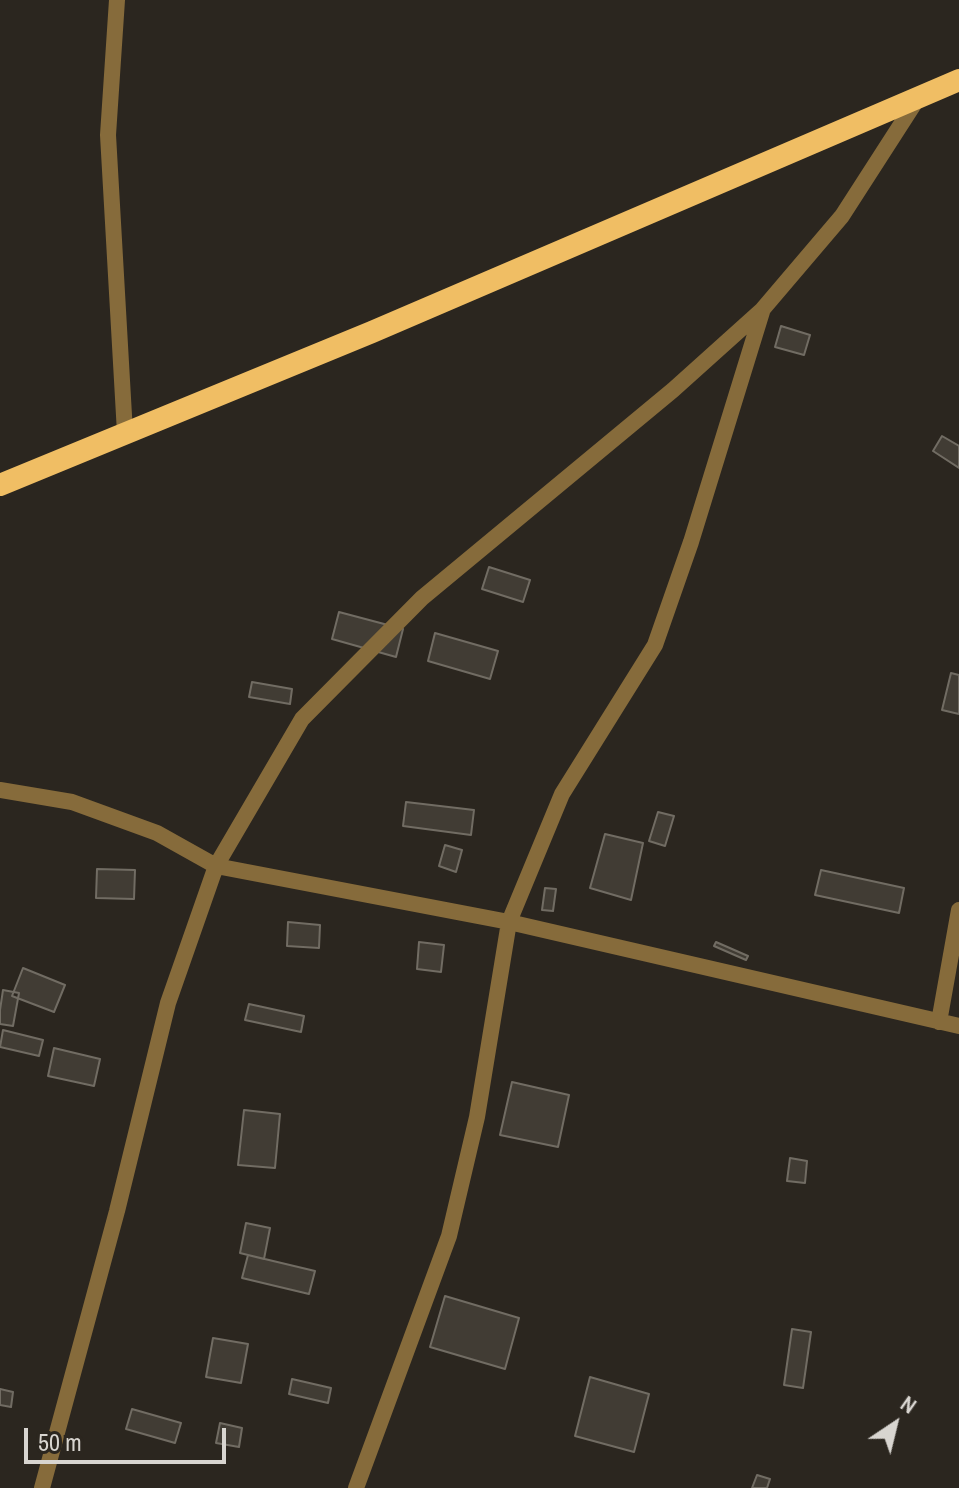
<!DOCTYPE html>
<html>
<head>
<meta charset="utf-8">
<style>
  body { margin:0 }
  #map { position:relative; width:959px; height:1488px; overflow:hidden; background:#2b261f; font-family:"Archivo Narrow",sans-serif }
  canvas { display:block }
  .north { position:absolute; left:855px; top:1384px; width:80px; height:80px; -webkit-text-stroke:6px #2b261f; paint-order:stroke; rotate:35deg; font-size:22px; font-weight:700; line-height:32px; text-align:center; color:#d8d5d0 }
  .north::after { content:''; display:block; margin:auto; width:28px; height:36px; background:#d8d5d0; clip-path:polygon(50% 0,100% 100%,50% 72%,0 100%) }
  .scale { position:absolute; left:24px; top:1428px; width:202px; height:36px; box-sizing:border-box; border:4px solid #d8d5d0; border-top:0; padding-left:10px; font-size:24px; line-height:28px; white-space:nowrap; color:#d8d5d0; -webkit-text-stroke:6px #2b261f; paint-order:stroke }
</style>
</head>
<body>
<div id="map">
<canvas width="959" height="1488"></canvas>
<div class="north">N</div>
<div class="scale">50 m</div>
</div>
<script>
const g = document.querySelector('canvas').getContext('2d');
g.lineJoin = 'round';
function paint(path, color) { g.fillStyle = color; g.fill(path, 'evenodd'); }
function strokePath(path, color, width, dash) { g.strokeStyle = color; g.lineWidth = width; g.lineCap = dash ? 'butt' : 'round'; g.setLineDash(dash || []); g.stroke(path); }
const building = new Path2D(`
  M781 326 810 335 804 355 775 347Z
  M942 436 959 446V468L933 451Z
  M489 567 530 580 523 602 482 589Z
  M339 612 403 629 396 657 332 639Z
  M435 633 498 651 490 679 428 661Z
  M951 673 959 675V714L942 710Z
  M252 682 292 689 290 704 249 697Z
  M406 802 474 810 471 835 403 826Z
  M658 812 674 816 665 846 649 841Z
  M605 834 643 843 631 900 590 888Z
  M445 845 462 850 456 872 439 866Z
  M97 869 135 870 134 899 96 898Z
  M821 870 904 888 899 913 815 895Z
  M545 888 556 889 553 911 542 910Z
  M288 922 320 925 319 948 287 946Z
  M419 942 444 945 441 972 417 969Z
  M716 942 748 956 746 960 714 946Z
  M23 968 65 985 54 1012 12 996Z
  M3 990 19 993 13 1026 0 1024V1010Z
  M249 1004 304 1016 301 1032 245 1020Z
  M3 1030 43 1040 39 1056 0 1047Z
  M54 1048 100 1059 94 1086 48 1076Z
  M512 1082 569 1095 558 1147 500 1135Z
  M244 1110 280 1114 275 1168 238 1165Z
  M790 1158 807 1161 805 1183 787 1181Z
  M246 1223 270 1228 264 1259 240 1253Z
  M248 1255 315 1271 309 1294 242 1278Z
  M445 1296 519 1318 505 1369 430 1347Z
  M792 1329 811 1332 803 1388 784 1385Z
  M213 1338 248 1344 241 1383 206 1377Z
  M590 1377 649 1394 634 1452 575 1436Z
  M292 1379 331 1388 328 1403 289 1394Z
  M0 1389 13 1392 11 1407 0 1405Z
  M132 1409 181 1423 175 1443 126 1429Z
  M220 1423 242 1428 239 1447 216 1443Z
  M757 1475 770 1479 767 1488H752Z`);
paint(building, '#413c34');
strokePath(building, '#716c63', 2);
strokePath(new Path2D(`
  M117 0 108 135 125 433
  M0 790 72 802 157 833 216 866 509 922 959 1026
  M939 1022 959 910
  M42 1488 117 1211 168 1003 216 866 302 719 422 598 673 390 762 310 842 216 918 98
  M356 1488 449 1236 477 1117 509 922 562 794 655 645 691 542 762 312`), '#866b3b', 16);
strokePath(new Path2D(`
  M0 485 372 332 959 80`), '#f0be64', 22);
</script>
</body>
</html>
